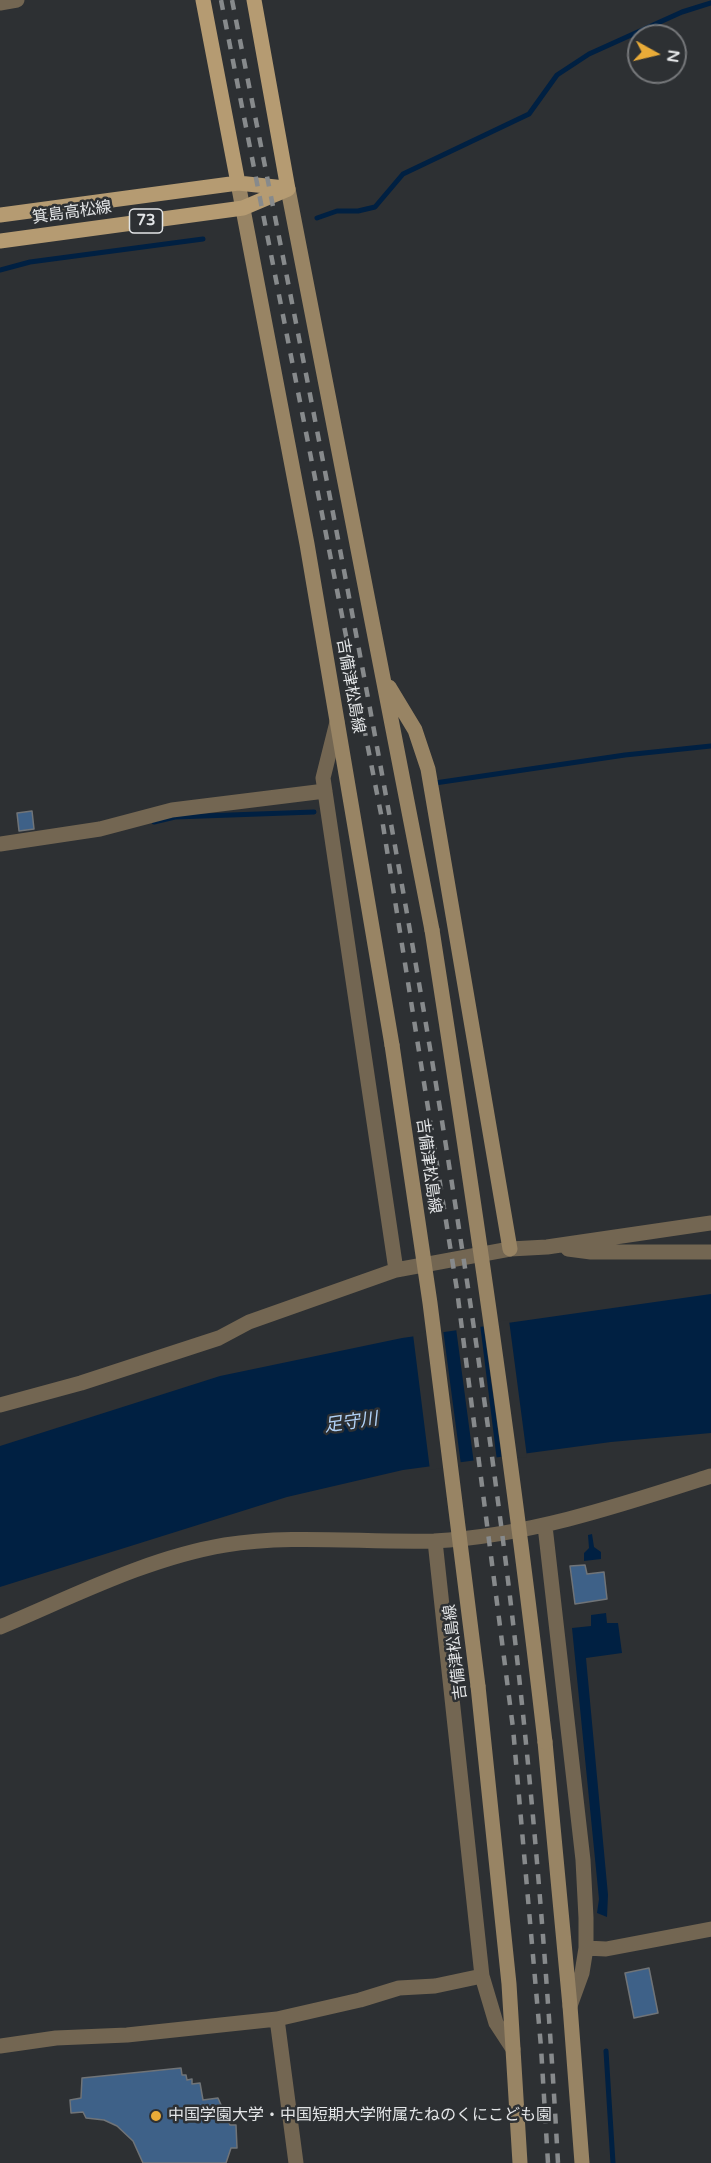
<!DOCTYPE html>
<html>
<head>
<meta charset="utf-8">
<style>
  body { margin:0 }
  #map { position:relative; width:711px; height:2163px; overflow:hidden; background:#2d3033; font-family:"Varela Round",sans-serif }
  canvas { display:block }
  .north { position:absolute; left:627px; top:24px; width:60px; height:60px; box-sizing:border-box; background:#2d3033; border:2px solid #76787b; border-radius:50%; rotate:98deg; font-size:16px; font-weight:700; line-height:24px; text-align:center; color:#e3e5e7 }
  .north::after { content:''; display:block; margin:auto; width:21px; height:27px; background:#e9ab38; clip-path:polygon(50% 0,100% 100%,50% 72%,0 100%) }
</style>
</head>
<body>
<div id="map">
<canvas width="711" height="2163"></canvas>
<div class="north">N</div>
</div>
<script>
const g = document.querySelector('canvas').getContext('2d');
g.lineJoin = 'round';
function paint(path, color) { g.fillStyle = color; g.fill(path, 'evenodd'); }
function strokePath(path, color, width, dash) { g.strokeStyle = color; g.lineWidth = width; g.lineCap = dash ? 'butt' : 'round'; g.setLineDash(dash || []); g.stroke(path); }
function label(font, color, halo, rows, align = 'center') {
  g.font = font + ' "Varela Round","Noto Sans JP",sans-serif'; g.lineWidth = 5; g.setLineDash([]); g.textBaseline = 'middle'; g.strokeStyle = halo; g.fillStyle = color; for (const [text, x, y, turn = 0] of rows) {
    g.save(); g.translate(x, y); g.rotate((+turn || 0) * Math.PI / 180); g.textAlign = isNaN(turn) ? turn : align; if (halo) g.strokeText(text, 0, 0); g.fillText(text, 0, 0); g.restore();
  }
}
paint(new Path2D(`
  M711 1294V1433L611 1442 403 1470 287 1497 0 1587V1446L220 1376 402 1338Z
  M592 1534 594 1547 601 1552V1559L584 1561V1553L589 1548 588 1535Z
  M606 1613 607 1623H618L622 1653 586 1658 608 1895 607 1917 597 1913 599 1899 572 1628 591 1626V1615Z`), '#002042');
paint(new Path2D(`
  M509 1320 527 1457 502 1460 483 1323Z
  M480 1324 497 1461 474 1464 456 1328Z
  M443 1329 461 1465 430 1470 413 1334Z`), '#2d3033');
strokePath(new Path2D(`
  M317 218 337 211H358L375 207 403 174 529 114 557 75 589 54 682 12 711 3
  M0 270 30 262 203 239
  M435 783 625 755 711 746
  M154 822 175 817 314 812
  M606 2051 613 2163`), '#002042', 5);
const building = new Path2D(`
  M32 811 34 829 19 831 17 813Z
  M585 1565 587 1574 604 1572 607 1599 575 1604 570 1566Z
  M649 1968 658 2013 634 2018 625 1973Z
  M181 2068 182 2075H186L187 2080 192 2079V2084L200 2083 203 2100 218 2098 230 2125H236L237 2148H231L226 2163H143L133 2141 117 2126 104 2120 86 2118 83 2112 71 2113 70 2100 81 2098 82 2078Z`);
paint(building, '#3e6188');
strokePath(building, '#707478', 1.5);
strokePath(new Path2D(`
  M0 3 17 0
  M337 722 323 778 396 1270
  M0 844 100 829 172 810 325 791
  M568 1249 591 1252H711
  M0 1405 81 1383 219 1338 249 1322 396 1270 510 1249 547 1247 711 1223
  M545 1526 583 1860 586 1918V1948L582 1973 570 2006
  M435 1541 482 1976 496 2023 513 2049
  M0 1627C72 1597 147 1558 225 1545 293 1534 365 1543 434 1541 529 1536 621 1505 711 1476
  M586 1948 606 1949 711 1929
  M277 2019 360 2000 399 1988 435 1986 482 1976
  M0 2046 56 2038 127 2035 277 2019 296 2163`), '#736652', 15);
strokePath(new Path2D(`
  M238 183 307 544 392 1045
  M288 189 432 930
  M389 687 415 730 428 769 510 1249
  M478 1686 509 1984 520 2163
  M545 1742 570 2006 582 2163`), '#988464', 15);
strokePath(new Path2D(`
  M203 0 238 183
  M254 0 288 189
  M0 215 238 183 285 188
  M0 241 243 208 288 189`), '#b59b72', 15);
strokePath(new Path2D(`
  M221 0 382 819 457 1290 513 1728 541 2047 548 2163
  M232 0C332 504 434 1007 500 1517 528 1731 546 1947 558 2163`), '#878a8c', 4.5, [10, 10]);
strokePath(new Path2D(`
  M432 930C474 1200 514 1470 545 1742
  M392 1045 430 1303 478 1686`), '#988464', 15);
for (const [x, y, r, color] of [
  [156,2116,6,"#e9ab38"]
]) { const dot = new Path2D(); dot.arc(x, y, r, 0, 2 * Math.PI); g.fillStyle = color; g.fill(dot); strokePath(dot, '#2d3033', 2); }
for (const [x, y, w] of [
  [146,221,33]
]) { const box = new Path2D(); box.roundRect(x - w / 2, y - 12, w, 24, 4.5); g.fillStyle = '#2d3033'; g.fill(box); strokePath(box, '#e3e5e7', 1.5); }
label('bold 15px', '#e3e5e7', null, [
  ["73",146,221]
]);
label('16px', '#e3e5e7', '#2d3033', [
  ["箕島高松線",72,213,-8],
  ["吉備津松島線",350,686,80],
  ["吉備津松島線",428,1166,82],
  ["吉備津松島線",456,1652,-97]
]);
label('16px', '#e3e5e7', '#2d3033', [
  ["中国学園大学・中国短期大学附属たねのくにこども園",168,2116]
], 'left');
label('italic 18px', '#b1d2f7', '#2d3033', [
  ["足守川",351,1423,-8]
]);
</script>
</body>
</html>
